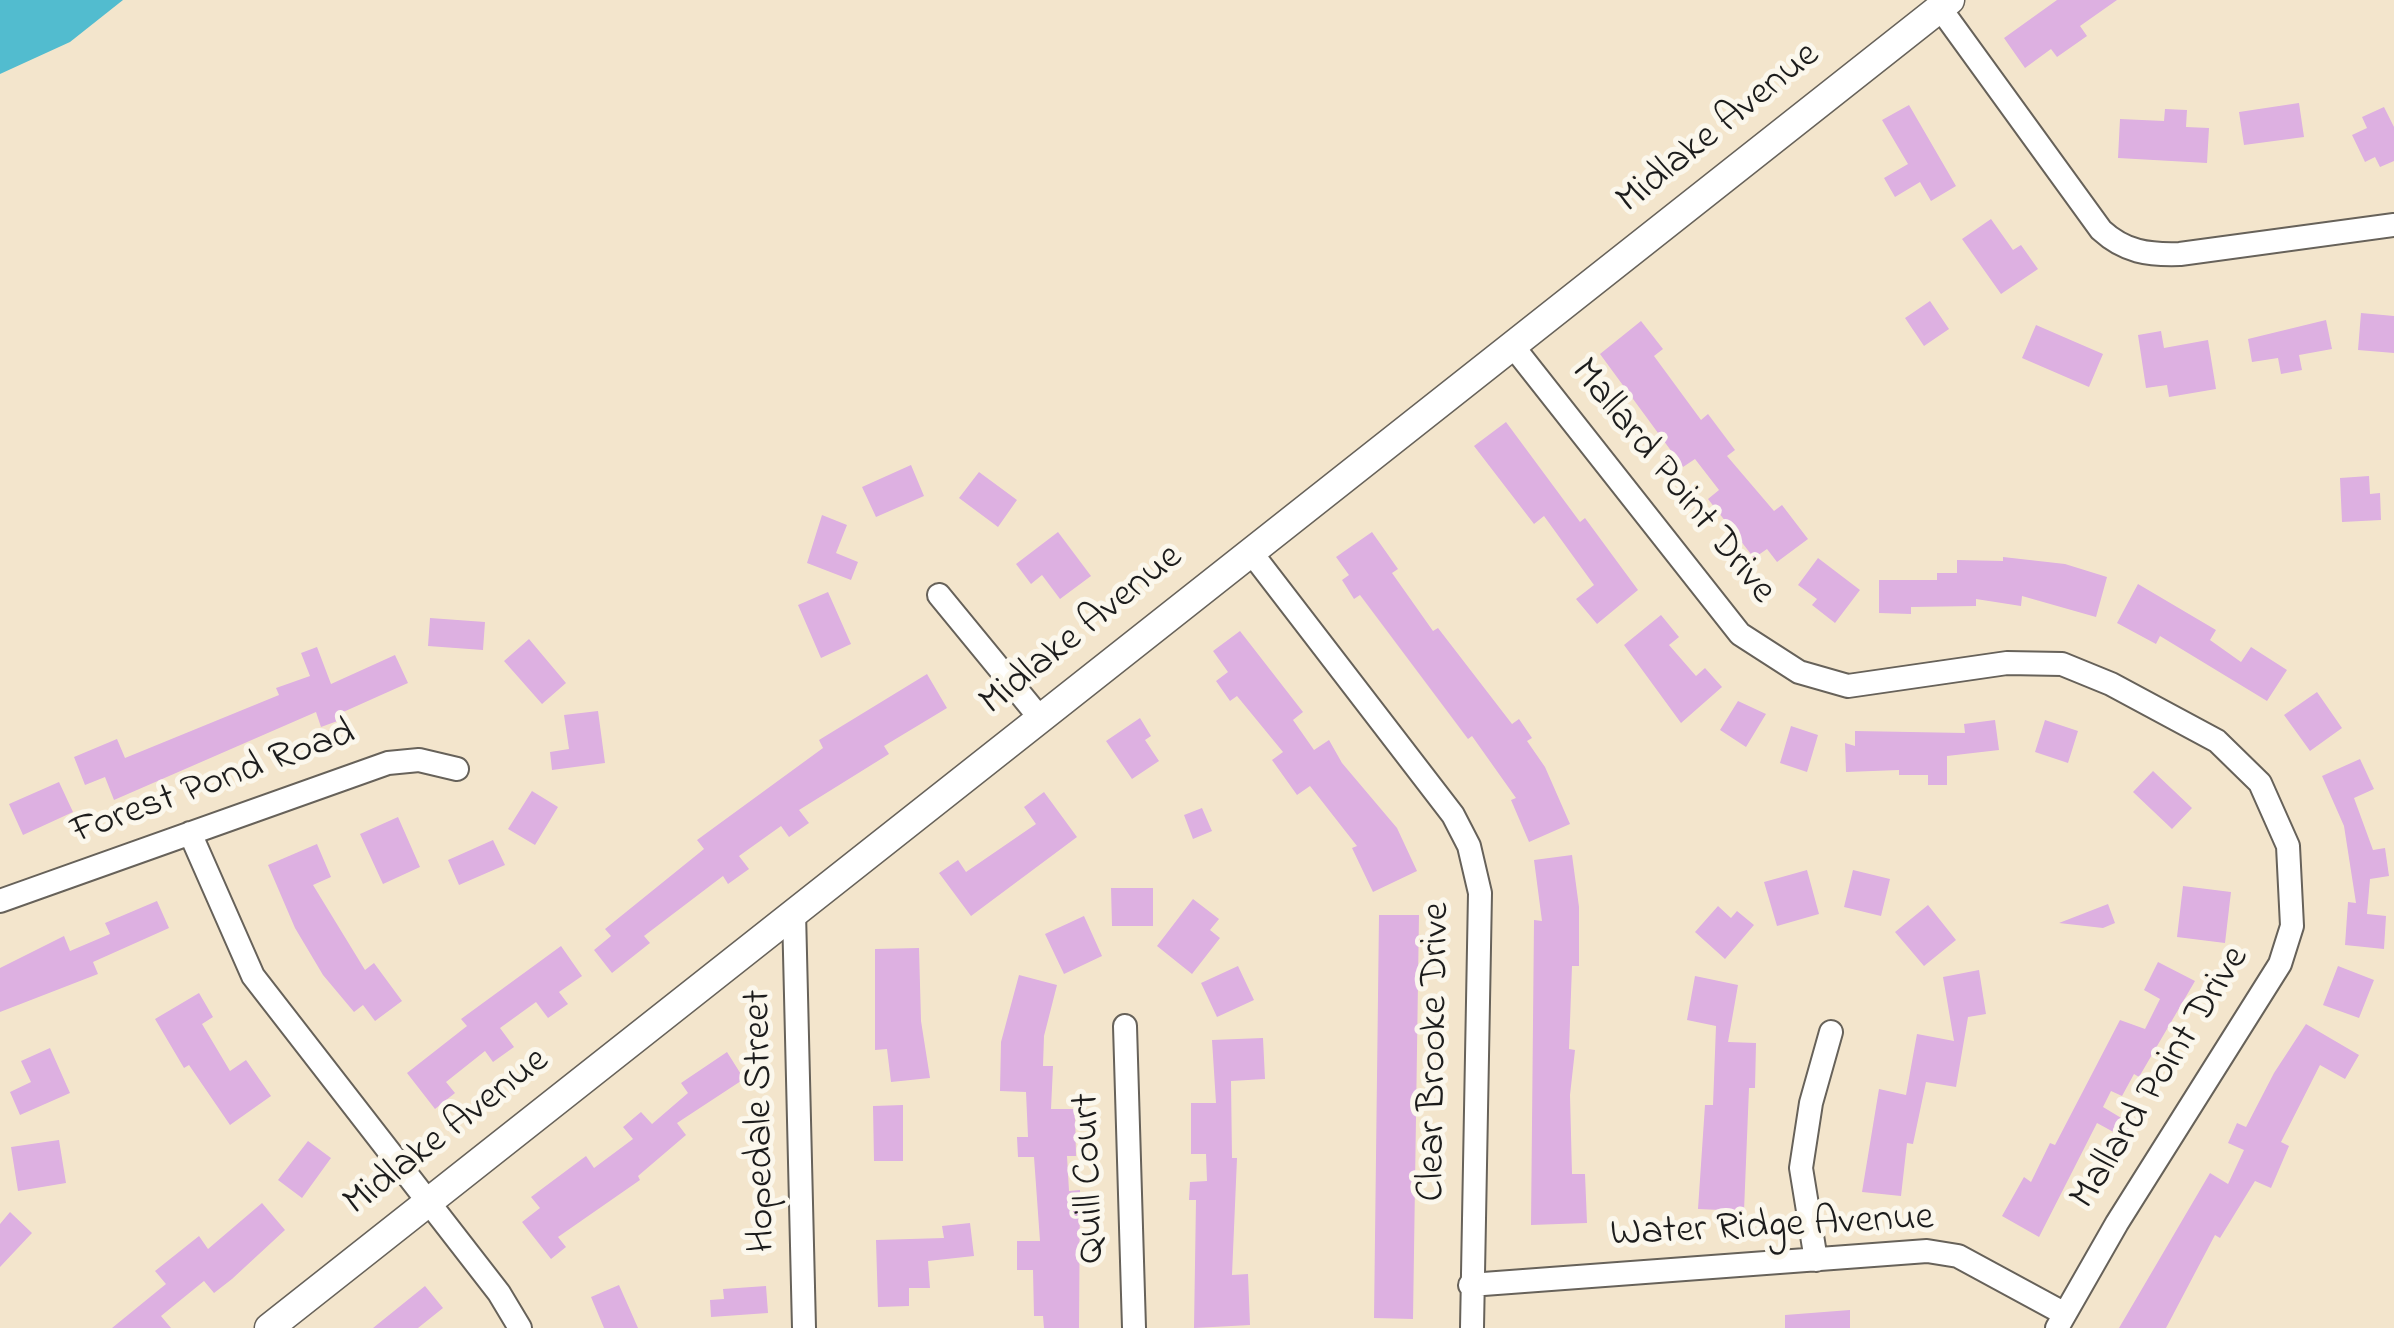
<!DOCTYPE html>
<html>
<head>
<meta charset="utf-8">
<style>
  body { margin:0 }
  canvas { display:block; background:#f3e5cc }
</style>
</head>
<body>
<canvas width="2394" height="1328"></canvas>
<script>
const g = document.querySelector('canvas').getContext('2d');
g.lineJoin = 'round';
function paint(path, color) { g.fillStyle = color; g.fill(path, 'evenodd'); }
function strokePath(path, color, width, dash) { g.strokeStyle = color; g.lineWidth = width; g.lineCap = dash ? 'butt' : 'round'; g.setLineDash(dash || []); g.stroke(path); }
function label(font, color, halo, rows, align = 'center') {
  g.font = font + ' "Indie Flower",sans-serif'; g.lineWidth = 10; g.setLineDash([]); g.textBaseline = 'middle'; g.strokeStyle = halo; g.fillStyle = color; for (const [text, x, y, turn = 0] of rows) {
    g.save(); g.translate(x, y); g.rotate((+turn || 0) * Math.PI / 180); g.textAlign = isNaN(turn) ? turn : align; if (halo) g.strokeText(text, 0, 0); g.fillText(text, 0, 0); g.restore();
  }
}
paint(new Path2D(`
  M0 0H123L70 42 0 74Z`), '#52bccf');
paint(new Path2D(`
  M2057 0H2117L2080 26 2087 36 2057 57 2051 49 2025 68 2004 38Z
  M2299 103 2304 137 2244 145 2239 112Z
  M1909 105 1956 186 1931 201 1920 182 1895 197 1884 178 1908 164 1882 120Z
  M2384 107 2394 127V161L2380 167 2375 157 2365 162 2352 135 2367 128 2362 117Z
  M2165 109 2187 110 2186 127 2209 128 2207 163 2118 158 2120 119 2164 121Z
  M1991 219 2013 250 2021 245 2038 269 2001 294 1962 239Z
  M1930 301 1949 329 1924 346 1905 318Z
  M2361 313 2394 316V353L2358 350Z
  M2326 320 2332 349 2299 355 2302 370 2281 374 2278 358 2252 362 2248 339Z
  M1641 321 1663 349 1654 356 1701 420 1708 414 1735 450 1727 456 1774 511 1782 505 1808 539 1777 562 1767 549 1754 558 1708 499 1719 490 1695 459 1683 467 1600 354Z
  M2036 325 2103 354 2089 387 2022 358Z
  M2161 331 2164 348 2208 340 2216 389 2169 397 2167 385 2146 388 2138 335Z
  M1506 422 1580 522 1585 518 1638 590 1597 624 1576 599 1594 585 1544 516 1534 524 1474 446Z
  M911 465 924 496 876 517 862 487Z
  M979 472 1017 500 998 527 959 498Z
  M2369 476 2370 494 2380 493 2381 520 2342 522 2340 478Z
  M822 515 847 525 836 553 858 562 851 580 807 563Z
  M1058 532 1091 576 1060 599 1042 575 1031 584 1016 564Z
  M1372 532 1398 569 1392 573 1433 631 1438 628 1512 724 1519 719 1532 738 1527 741 1545 767 1570 824 1529 842 1511 800 1516 798 1472 736 1468 739 1360 595 1354 599 1342 580 1349 575 1336 557Z
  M2003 557 2065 564 2107 577 2096 617 2022 596 2021 606 1976 599V606L1911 607V614L1879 613V580H1937V573H1957V560L2003 561Z
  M1818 558 1860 590 1835 623 1812 605 1817 599 1798 585Z
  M2138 584 2216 630 2210 640 2241 662 2251 647 2287 670 2267 701 2160 636 2156 644 2117 623Z
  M828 592 851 644 821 658 798 605Z
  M1661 615 1679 637 1669 645 1696 676 1705 668 1722 687 1681 723 1624 645Z
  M430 618 485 622 483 650 428 646Z
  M1240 631 1303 712 1293 720 1314 750 1329 740 1342 763 1397 828 1417 871 1373 892 1352 848 1357 846 1310 786 1297 795 1272 760 1283 752 1237 696 1230 701 1216 681 1228 672 1213 651Z
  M529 639 566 683 542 704 504 661Z
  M317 647 331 684 395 655 408 683 341 713 343 719 321 727 316 712 114 800 105 777 85 785 74 757 117 739 125 758 279 695 276 688 310 676 301 653Z
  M927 674 947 708 884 746 889 754 799 810 809 823 789 837 781 826 739 856 749 869 728 884 723 876 644 936 650 943 612 973 594 950 611 936 605 929 704 849 697 840 823 748 819 740Z
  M2317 692 2342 728 2310 751 2284 715Z
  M1738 701 1766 714 1746 747 1720 730Z
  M598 711 605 763 552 770 550 752 569 749 564 715Z
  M1140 718 1151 736 1145 740 1159 761 1132 779 1106 741Z
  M1995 720 1999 750 1947 756V785H1928V775H1899V770L1846 772 1845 743 1855 746V731L1965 733 1964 724Z
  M2045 720 2078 731 2068 763 2035 752Z
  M1791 726 1818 735 1807 772 1780 763Z
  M2360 759 2374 789 2354 798 2373 850 2385 848 2389 876 2370 879 2367 914 2386 916 2384 949 2345 945 2348 902 2356 903 2344 826 2322 776Z
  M2153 771 2192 808 2172 829 2133 792Z
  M59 782 73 812 23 835 9 804Z
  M532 791 558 807 535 845 508 829Z
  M1044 792 1077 837 971 916 939 873 958 860 966 872 1036 824 1024 807Z
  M1202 808 1212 831 1193 839 1184 815Z
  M398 817 420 867 383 884 360 834Z
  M493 840 505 865 459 885 448 860Z
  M317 844 331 877 313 885 365 970 374 963 402 1001 375 1021 363 1005 354 1012 323 975 295 928 268 865Z
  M1572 855 1579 907V966H1572L1569 1049 1575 1050 1570 1095 1572 1174H1585L1587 1223 1531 1225 1534 920 1542 921 1534 860Z
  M1807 870 1819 914 1777 926 1764 882Z
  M1853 870 1890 879 1881 916 1844 907Z
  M2183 886 2231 892 2225 943 2177 937Z
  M1111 888H1153V926H1112Z
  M1193 899 1219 919 1210 930 1220 938 1192 974 1157 946Z
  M157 901 169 928 93 962 98 974 0 1012V968L64 936 70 951 110 934 105 923Z
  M2108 904 2115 923 2103 928 2059 923Z
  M1928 905 1956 940 1924 966 1895 932Z
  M1718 906 1731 918 1737 911 1754 925 1725 959 1695 932Z
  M1379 915H1419L1413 1319 1374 1318Z
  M1084 916 1102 956 1064 974 1045 934Z
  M561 946 582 976 559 992 568 1004 548 1018 536 1002 500 1028 514 1047 493 1062 485 1051 446 1082 455 1093 435 1109 407 1073 467 1026 461 1019Z
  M919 948 921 1021 930 1078 891 1082 887 1049 875 1050V949Z
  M2158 962 2195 981 2139 1077 2134 1074 2122 1096 2111 1091 2103 1107 2138 1128 2130 1141 2097 1123 2039 1237 2002 1216 2024 1177 2031 1182 2050 1143 2055 1145 2120 1020 2145 1029 2160 999 2144 990Z
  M1238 966 1254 1000 1217 1017 1201 983Z
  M2338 966 2374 980 2359 1018 2323 1005Z
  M1979 970 1986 1014 1968 1017 1956 1087 1926 1082 1913 1144 1907 1143 1901 1196 1862 1192 1879 1089 1906 1095 1917 1034 1954 1041 1943 977Z
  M1019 975 1057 985 1044 1036 1043 1066H1053L1051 1109H1075L1076 1156H1067L1069 1191 1080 1190 1079 1328H1044L1043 1316H1034L1033 1270H1017V1241H1040L1034 1157H1018L1017 1137H1028L1026 1092 1000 1091 1001 1042Z
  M1695 976 1738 985 1728 1042 1756 1043 1755 1088H1749L1744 1211 1698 1209 1705 1105H1713L1716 1026 1687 1020Z
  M199 993 213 1017 202 1024 230 1071 246 1060 271 1096 230 1125 189 1065 184 1068 155 1019Z
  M2306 1024 2359 1055 2345 1079 2320 1065 2281 1142 2289 1146 2271 1188 2255 1181 2220 1238 2215 1235 2166 1328H2119L2210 1173 2228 1184 2244 1150 2228 1143 2237 1123 2246 1127 2274 1073Z
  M1263 1038 1265 1079 1231 1081 1232 1158H1237L1232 1275 1248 1274 1250 1325 1194 1328 1196 1200H1189L1190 1182 1207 1181 1206 1154H1191V1103H1216L1212 1040Z
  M50 1048 70 1093 20 1115 10 1092 31 1082 21 1061Z
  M727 1052 744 1079 677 1123 686 1135 638 1176 640 1180 558 1237 566 1247 551 1259 522 1222 540 1208 531 1197 586 1156 594 1168 633 1139 623 1127 641 1112 652 1124 688 1093 681 1083Z
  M903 1105V1161H874L873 1106Z
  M59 1140 66 1183 18 1191 11 1147Z
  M308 1141 331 1158 302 1198 278 1180Z
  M262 1203 285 1230 232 1279 214 1293 204 1281 161 1316 171 1328H112L166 1284 155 1271 199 1236 208 1249Z
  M10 1212 32 1233 0 1267V1224Z
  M970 1223 974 1256 928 1261 930 1288H909V1306L878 1307 876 1240 944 1238 942 1226Z
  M619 1285 638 1328H604L591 1297Z
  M425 1286 443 1308 418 1328H373Z
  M766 1286 768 1313 711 1317 710 1300 724 1299 723 1289Z
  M1850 1310V1328H1785V1315Z`), '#ddb0e1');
const minor = new Path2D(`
  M1940 8 2101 230C2125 252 2148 255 2180 254L2394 225
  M1512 345 1740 634 1799 672 1848 686 2007 663 2062 664 2111 684 2217 741 2260 783 2288 846 2292 926 2280 964 2117 1223 2057 1328
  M1250 551 1453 815 1469 846 1480 893 1472 1328
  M939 595 1040 718
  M190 833 253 976 499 1293 520 1328
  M0 901 388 763 419 760 457 769
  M794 912 804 1328
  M1125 1026 1134 1328
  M1816 1260 1801 1168 1811 1103 1831 1032
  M1470 1285 1927 1251 1958 1256 2065 1314`);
const tertiary = new Path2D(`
  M269 1328 1950 0`);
strokePath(minor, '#67625a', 26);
strokePath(tertiary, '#67625a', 31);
strokePath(minor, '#fff', 22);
strokePath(tertiary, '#fff', 28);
label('40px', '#1c1c1c', '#fbf7ec', [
  ["Midlake Avenue",1720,130,-39],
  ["Mallard Point Drive",1671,483,51],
  ["Midlake Avenue",1083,632,-39],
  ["Forest Pond Road",214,785,-20],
  ["Clear Brooke Drive",1437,1052,-89],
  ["Mallard Point Drive",2162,1079,-58],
  ["Hopedale Street",763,1121,-91],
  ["Midlake Avenue",448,1134,-38],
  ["Quill Court",1092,1178,-92],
  ["Water Ridge Avenue",1772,1229,-3]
]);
</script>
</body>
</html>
